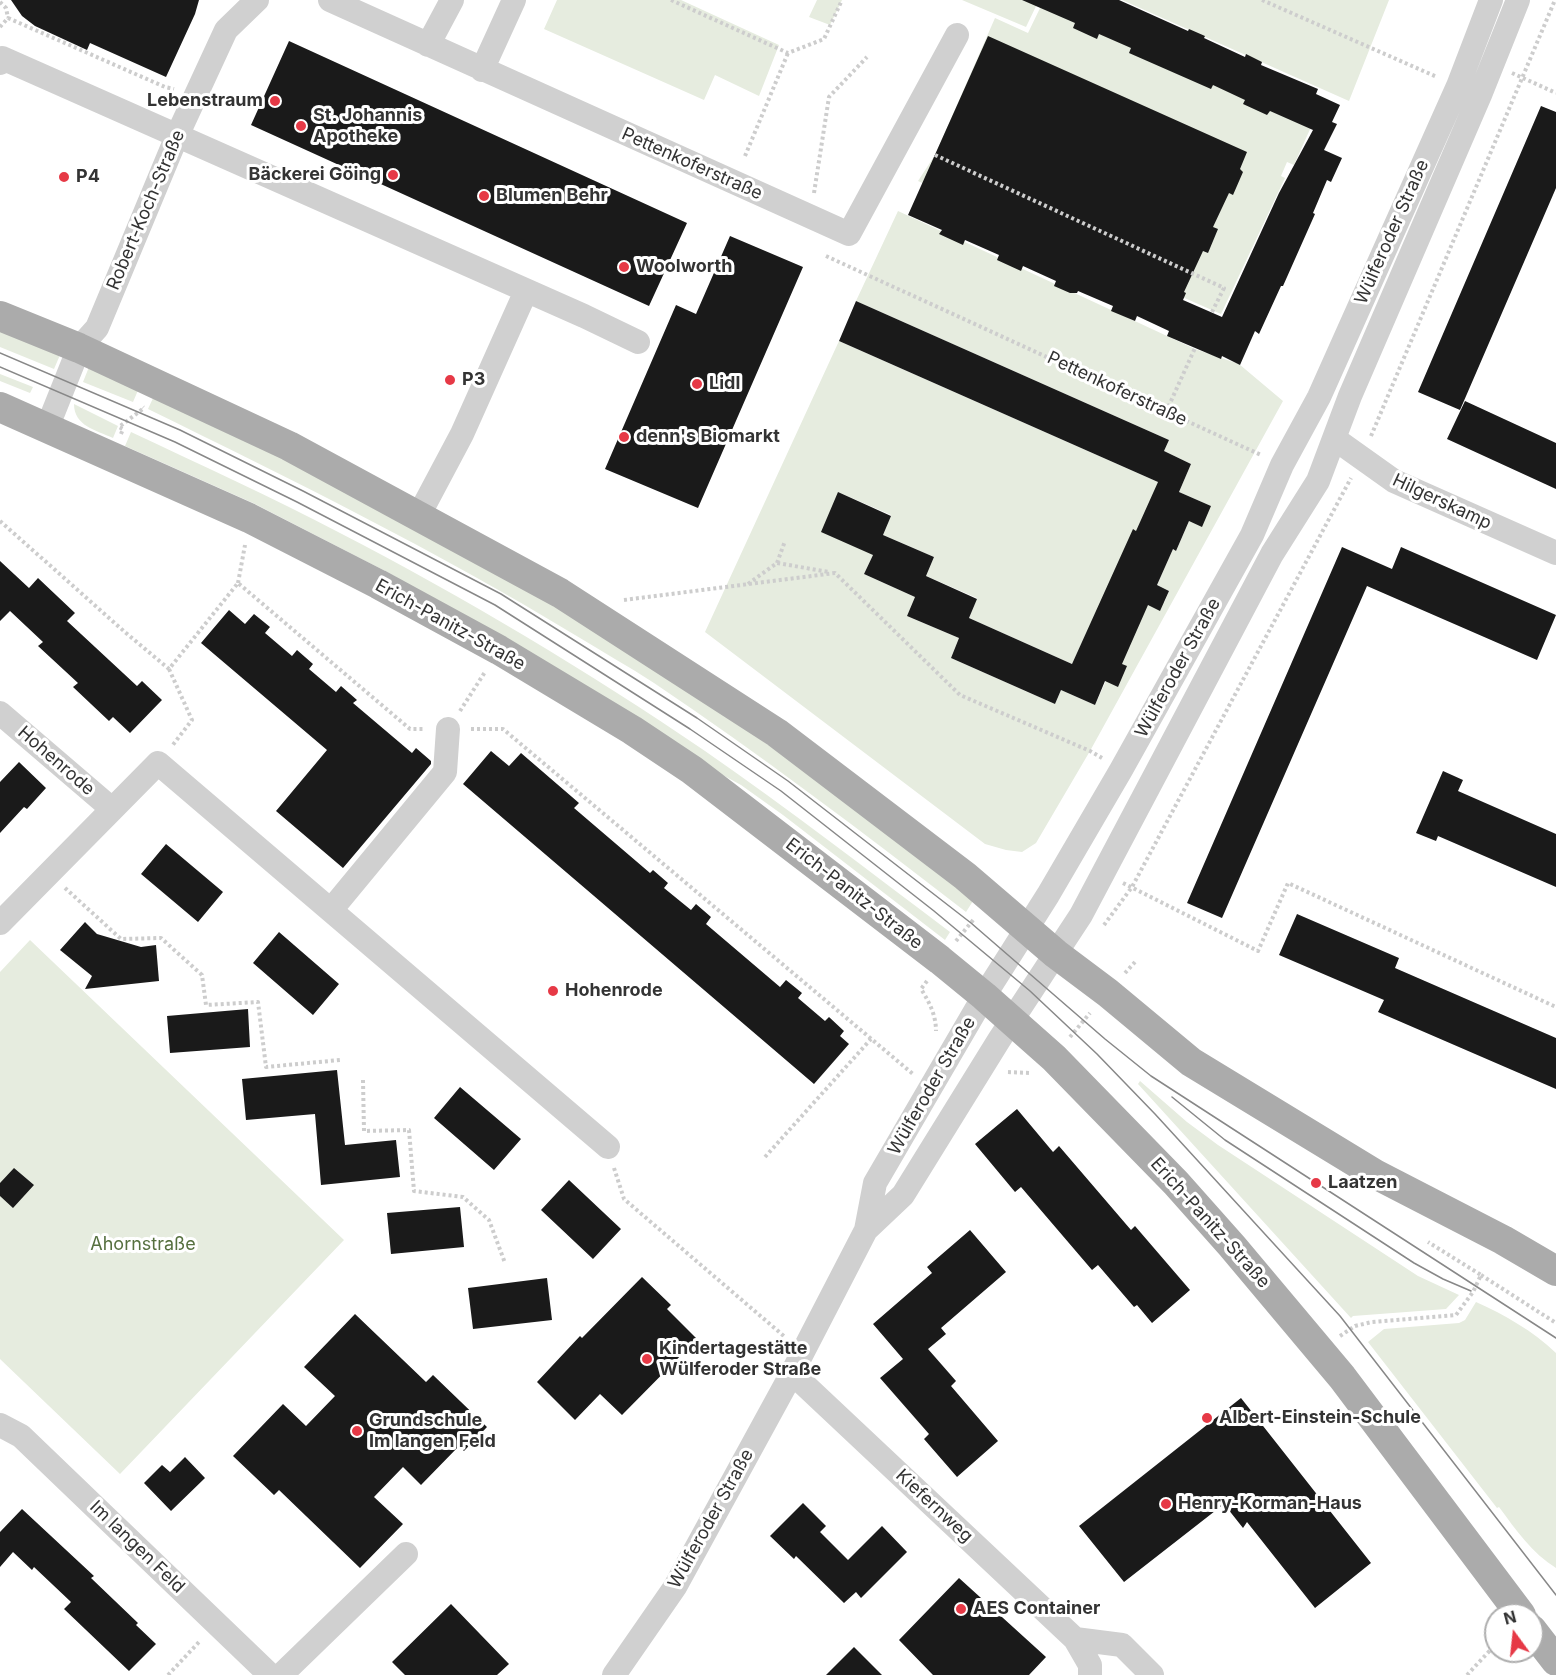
<!DOCTYPE html>
<html>
<head>
<meta charset="utf-8">
<style>
  body { margin:0 }
  #map { position:relative; width:1556px; height:1675px; overflow:hidden; background:#fff; font-family:Inter,sans-serif }
  canvas { display:block }
  .north { position:absolute; left:1484px; top:1603px; width:60px; height:60px; box-sizing:border-box; background:#fff; border:2px solid #adadad; border-radius:50%; rotate:345deg; font-size:16px; font-weight:700; line-height:24px; text-align:center; color:#333 }
  .north::after { content:''; display:block; margin:auto; width:21px; height:27px; background:#e63946; clip-path:polygon(50% 0,100% 100%,50% 72%,0 100%) }
</style>
</head>
<body>
<div id="map">
<canvas width="1556" height="1675"></canvas>
<div class="north">N</div>
</div>
<script>
const g = document.querySelector('canvas').getContext('2d');
g.lineJoin = 'round';
function paint(path, color) { g.fillStyle = color; g.fill(path, 'evenodd'); }
function strokePath(path, color, width, dash) { g.strokeStyle = color; g.lineWidth = width; g.lineCap = dash ? 'butt' : 'round'; g.setLineDash(dash || []); g.stroke(path); }
function label(font, color, halo, rows, align = 'center') {
  g.font = font + ' Inter,sans-serif'; g.lineWidth = 6; g.setLineDash([]); g.textBaseline = 'middle'; g.strokeStyle = halo; g.fillStyle = color; for (const [text, x, y, turn = 0] of rows) {
    g.save(); g.translate(x, y); g.rotate((+turn || 0) * Math.PI / 180); g.textAlign = isNaN(turn) ? turn : align; if (halo) g.strokeText(text, 0, 0); g.fillText(text, 0, 0); g.restore();
  }
}
paint(new Path2D(`
  M557 0H681L779 45 759 96 715 75 704 100 544 29Z
  M817 0H842L830 25 809 17Z
  M962 0H1039L1026 27Z
  M1122 0H1389L1349 101Z
  M1041 6 1311 127 1294 165 1287 162 1281 176 1285 178 1221 314 918 181 935 155 995 18 1028 33Z
  M898 211 1195 349 1239 364 1283 401 1090 751 1036 843 1022 852 1006 850 985 844 705 632 839 341 1158 482 1141 533 1134 530 1072 664 969 618 977 598 926 576 934 557 883 535 891 515 838 492 873 555 864 574 915 597 907 616 959 638 951 658 1055 704 1061 690 1095 705 1115 661 1151 598 1164 603 1169 591 1157 585 1173 549 1176 551 1192 514 1211 506 1179 492 1191 464 1164 451 1169 440 856 301Z
  M0 331 60 355 54 369 0 347Z
  M89 367 139 388 133 402 83 382Z
  M0 374 33 387 30 393 0 381Z
  M154 396 328 479 536 592 750 732 847 800 973 901 966 912C864 833 761 755 654 683 628 666 601 651 575 635 437 551 293 480 148 409Z
  M74 404 118 426 113 438C96 430 74 426 74 404Z
  M131 432C201 465 272 497 340 533 466 598 589 672 705 751 789 809 869 871 950 932L945 940 783 815 741 785 697 761 391 574 253 503 125 446Z
  M30 940 344 1240 120 1474 0 1359V972Z
  M1140 1081 1187 1122 1218 1145 1418 1276 1459 1295 1446 1309 1353 1316 1351 1318 1138 1084Z
  M1476 1302C1505 1315 1533 1331 1556 1353V1568C1532 1553 1516 1530 1499 1507L1497 1508 1368 1342 1384 1329 1459 1323 1465 1320Z`), '#e6ecdf');
paint(new Path2D(`
  M11 0H199L195 14 166 77 90 43 87 50 35 26 22 16Z
  M1022 0H1119L1188 31 1189 29 1205 36 1204 38 1245 57 1246 54 1262 62 1261 65 1318 89 1316 94 1340 105 1332 122 1337 124 1324 150 1342 158 1331 182 1327 180 1313 213 1315 214 1283 286H1281L1259 334 1255 331 1240 365 1222 356 1221 359 1167 336 1169 331 1137 316 1135 321 1111 311 1113 306 1078 291 1077 293H1070L1054 286 1056 281 1023 266 1021 271 997 260 999 255 965 240 963 245 939 234 942 230 908 215 988 36 1247 152 1240 169 1243 172 1233 195 1229 193 1213 227 1218 229 1208 253 1203 251 1184 292 1186 293 1183 300 1222 317 1279 193 1313 130 1270 111 1267 115 1243 104 1245 100 1213 85 1211 89 1129 53 1131 48 1099 34 1097 39 1073 28 1075 23Z
  M289 41 687 223 649 306 251 125Z
  M1541 106 1556 112V188L1460 410 1418 392Z
  M730 236 803 267 698 508 605 469 676 305 696 314Z
  M856 301 1169 440 1164 451 1191 464 1179 492 1211 506 1202 527 1189 521 1176 551 1173 549 1157 585 1169 591 1160 611 1148 605 1122 664 1127 666 1118 687 1105 681 1095 705 1061 690 1055 704 951 658 959 638 907 616 915 597 864 574 873 555 821 532 838 492 891 516 883 535 934 557 926 576 977 599 969 618 1072 664 1133 529 1136 531 1158 482 839 341Z
  M1465 401 1556 443V489L1447 439Z
  M1342 547 1392 569 1401 547 1556 615 1537 660 1367 586 1222 918 1187 903Z
  M0 561 29 588 38 578 75 613 67 621 137 686 142 681 162 700 130 733 113 717 109 721 73 687 78 683 38 646 43 642 10 611 0 621Z
  M229 610 245 624 254 614 270 627 265 633 292 656 297 650 313 664 309 669 336 692 341 686 357 700 353 703 412 753 416 748 431 761V764L343 868 276 811 327 750 201 643Z
  M491 751 509 766 521 753 579 803 574 808 650 873 653 870 668 883 664 888 691 910 696 904 711 917 706 924 780 987 786 980 802 993 798 998 825 1021 829 1017 844 1031 840 1036 849 1044 814 1084 463 784Z
  M19 762 46 788 27 809 24 807 0 833V782Z
  M1443 771 1463 780 1458 791 1556 834V887L1438 836 1436 841 1416 833Z
  M166 844 223 892 198 922 141 874Z
  M1297 914 1399 958 1395 968 1556 1038V1089L1378 1012 1384 1000 1279 955Z
  M85 922 97 934 141 947 156 945 159 981 85 989 92 976 60 950Z
  M279 932 339 984 313 1015 253 963Z
  M248 1009 250 1047 170 1053 167 1016Z
  M337 1070 345 1145 396 1140 400 1177 321 1185 315 1114 246 1120 242 1079Z
  M460 1087 521 1139 494 1170 434 1118Z
  M1017 1109 1053 1152 1059 1146 1131 1230 1135 1226 1190 1290 1152 1323 1137 1305 1134 1307 1098 1265 1092 1270 1021 1187 1015 1192 975 1144Z
  M14 1168 34 1185 13 1208 0 1196V1183Z
  M569 1180 621 1229 593 1259 541 1210Z
  M460 1207 464 1247 391 1254 387 1213Z
  M970 1230 1006 1272 941 1328 946 1334 928 1349 956 1381 951 1386 998 1441 957 1477 924 1439 929 1434 880 1378 903 1359 873 1324 932 1273 927 1267Z
  M642 1277 671 1305 667 1309 697 1339 622 1415 600 1394 575 1420 537 1382 580 1336 582 1338Z
  M547 1278 552 1320 473 1329 468 1288Z
  M355 1314 426 1382 433 1375 487 1427 464 1451 459 1446 421 1485 403 1467 374 1497 403 1524 360 1568 279 1490 274 1495 233 1456 283 1404 306 1426 335 1396 304 1367Z
  M1241 1398 1371 1563 1315 1608 1247 1522 1243 1528 1224 1504 1124 1582 1079 1526Z
  M185 1457 205 1478 171 1511 144 1483 162 1465 170 1472Z
  M803 1503 826 1526 820 1532 848 1560 882 1526 907 1552 861 1598 856 1592 844 1603 796 1556 794 1559 770 1536Z
  M22 1509 94 1576 91 1578 138 1623 136 1625 156 1644 129 1671 64 1609 71 1602 34 1567 32 1570 13 1552 0 1567V1532Z
  M959 1578 1046 1657 1029 1675H933L899 1640Z
  M451 1604 509 1664 497 1675H405L392 1662Z
  M854 1647 882 1675H826Z`), '#1a1a1a');
strokePath(new Path2D(`
  M671 0 788 53 824 39 842 0
  M1262 0 1437 77
  M0 2 6 8 8 18
  M0 27 8 18 165 87 174 89
  M1512 73 1556 93
  M935 155 1224 288 1212 312
  M745 156 788 53
  M814 193 829 97 867 57
  M826 256 1261 455
  M1166 412 1195 348
  M121 434 123 429 119 427 144 408 143 407
  M1371 436 1555 0
  M0 521 126 633 169 669 238 583 410 729H424
  M777 563 785 541
  M238 583 245 545
  M748 584 777 563 829 572
  M624 600 835 573 960 695 1090 751 1102 758
  M169 669 192 720 172 746
  M460 711 485 672
  M471 729H503L913 1074
  M1123 883 1258 951 1288 883 1556 1007
  M65 888 121 939 161 938 202 975 206 1005 258 1002 266 1067 340 1060
  M1104 925 1132 887 1351 478
  M956 941 974 919
  M1125 973 1135 962
  M927 981 921 989C930 1003 936 1016 936 1031
  M1070 1037 1090 1013
  M1008 1072 1030 1073
  M363 1080 364 1131 409 1130 414 1191 463 1197 489 1220 505 1263
  M765 1157 871 1039
  M614 1168 624 1199 785 1337
  M1481 1275 1556 1323
  M1340 1336 1355 1326 1372 1322 1456 1315 1473 1292 1481 1275 1428 1242
  M168 1675 200 1641
  M1467 1675 1496 1644`), '#cdcdcd', 4, [3, 3]);
strokePath(new Path2D(`
  M330 0 849 234 957 35
  M428 45 452 0
  M0 63 2 58 63 85 584 316 638 342
  M482 70 514 0
  M47 428 79 348 97 328 177 136 226 30 257 0
  M1335 439 1394 481 1556 553
  M419 515 462 434 526 291
  M0 713 112 809
  M331 910 445 772 448 729
  M0 923 158 763 608 1147
  M866 1230 903 1195 999 1040 1081 915 1272 554 1318 481 1350 396 1480 95 1518 0
  M792 1373 1075 1639 1090 1665V1675
  M0 1425 21 1436 270 1675
  M1075 1639 1122 1645 1152 1675
  M281 1675 406 1554
  M614 1675 675 1587 792 1373 866 1230 875 1183 984 996 1048 895 1121 770 1252 535 1282 465 1319 397 1458 86 1491 0`), '#d0d0d0', 24);
strokePath(new Path2D(`
  M0 316 79 348 289 446 560 593 777 733 965 876 1056 954 1108 993 1191 1062 1375 1174 1503 1240 1556 1271
  M0 407 249 518 378 584 499 650 632 730 692 770 940 960 984 996 1054 1058 1176 1183 1232 1246 1342 1377 1521 1615
  M1532 1630 1556 1661`), '#ababab', 30);
strokePath(new Path2D(`
  M0 353 180 430 303 491 501 594 697 718 788 781 971 923 1105 1039 1151 1076 1556 1338
  M0 367 175 442 297 502 495 605 690 729 781 791 934 911 1030 991 1097 1054 1155 1114 1285 1256 1340 1316 1556 1595
  M1172 1097 1225 1140 1414 1263 1443 1279 1471 1291`), '#888', 1.5);
for (const [x, y, r, color] of [
  [275,101,6,"#e63946"],
  [301,126,6,"#e63946"],
  [393,175,6,"#e63946"],
  [64,177,6,"#e63946"],
  [484,196,6,"#e63946"],
  [624,267,6,"#e63946"],
  [450,380,6,"#e63946"],
  [697,384,6,"#e63946"],
  [624,437,6,"#e63946"],
  [553,991,6,"#e63946"],
  [1316,1183,6,"#e63946"],
  [647,1359,6,"#e63946"],
  [1207,1418,6,"#e63946"],
  [357,1431,6,"#e63946"],
  [1166,1504,6,"#e63946"],
  [961,1609,6,"#e63946"]
]) { const dot = new Path2D(); dot.arc(x, y, r, 0, 2 * Math.PI); g.fillStyle = color; g.fill(dot); strokePath(dot, '#fff', 2); }
label('bold 18px', '#333', '#fff', [
  ["Lebenstraum",263,101,"right"],
  ["St. Johannis",313,116],
  ["Apotheke",313,137],
  ["Bäckerei Göing",381,175,"right"],
  ["P4",76,177],
  ["Blumen Behr",496,196],
  ["Woolworth",636,267],
  ["P3",462,380],
  ["Lidl",709,384],
  ["denn's Biomarkt",636,437],
  ["Hohenrode",565,991],
  ["Laatzen",1328,1183],
  ["Kindertagestätte",659,1349],
  ["Wülferoder Straße",659,1370],
  ["Albert-Einstein-Schule",1219,1418],
  ["Grundschule",369,1421],
  ["Im langen Feld",369,1442],
  ["Henry-Korman-Haus",1178,1504],
  ["AES Container",973,1609]
], 'left');
label('18px', '#333', '#fff', [
  ["Pettenkoferstraße",692,164,24],
  ["Robert-Koch-Straße",146,210,-67],
  ["Wülferoder Straße",1392,232,-66],
  ["Pettenkoferstraße",1117,389,25],
  ["Hilgerskamp",1442,502,25],
  ["Erich-Panitz-Straße",450,625,29],
  ["Wülferoder Straße",1178,668,-61],
  ["Hohenrode",56,761,41],
  ["Erich-Panitz-Straße",854,894,38],
  ["Wülferoder Straße",932,1086,-60],
  ["Erich-Panitz-Straße",1210,1223,48],
  ["Kiefernweg",934,1506,43],
  ["Wülferoder Straße",711,1519,-61],
  ["Im langen Feld",137,1547,44]
]);
label('18px', '#56703f', '#fff', [
  ["Ahornstraße",143,1245]
]);
</script>
</body>
</html>
